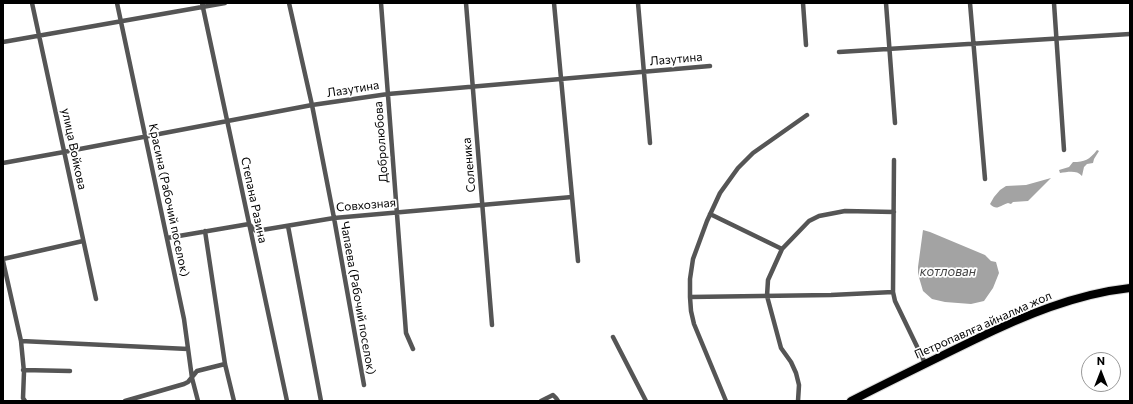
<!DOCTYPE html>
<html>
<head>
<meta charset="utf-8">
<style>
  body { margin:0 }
  #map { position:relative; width:1133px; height:404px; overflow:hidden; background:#fff; font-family:Commissioner,sans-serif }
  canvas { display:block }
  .frame { position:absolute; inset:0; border:4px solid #000; pointer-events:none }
  .north { position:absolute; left:1081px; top:352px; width:40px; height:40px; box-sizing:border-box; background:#fff; border:1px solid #999; border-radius:50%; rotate:0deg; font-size:11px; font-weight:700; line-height:16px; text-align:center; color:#000 }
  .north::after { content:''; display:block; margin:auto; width:14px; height:18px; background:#000; clip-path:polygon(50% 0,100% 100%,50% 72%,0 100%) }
</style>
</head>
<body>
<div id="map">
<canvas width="1133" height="404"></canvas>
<div class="frame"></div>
<div class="north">N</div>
</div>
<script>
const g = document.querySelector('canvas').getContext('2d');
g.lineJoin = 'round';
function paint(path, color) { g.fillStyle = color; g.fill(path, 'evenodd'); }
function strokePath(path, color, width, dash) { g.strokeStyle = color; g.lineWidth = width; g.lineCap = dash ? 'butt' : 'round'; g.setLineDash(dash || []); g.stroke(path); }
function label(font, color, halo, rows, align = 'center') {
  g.font = font + ' Commissioner,sans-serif'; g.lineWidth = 3.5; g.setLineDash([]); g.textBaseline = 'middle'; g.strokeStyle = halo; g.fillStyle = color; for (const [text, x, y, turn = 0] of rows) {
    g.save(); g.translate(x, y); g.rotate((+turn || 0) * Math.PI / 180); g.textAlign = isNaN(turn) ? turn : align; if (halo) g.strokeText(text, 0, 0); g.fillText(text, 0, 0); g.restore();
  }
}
paint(new Path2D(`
  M1097 150 1099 151 1094 159 1093 163 1087 164 1084 167 1082 176C1077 170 1068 172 1060 173L1059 170 1069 167 1073 162C1085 162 1089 160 1097 150Z
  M1051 178 1028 201 1013 202 1011 204 1008 203C999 206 997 211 990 204L994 197 1000 190 1006 186 1026 185Z
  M923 230 930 232 985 255 991 261 996 262 999 273 993 288 984 301 971 304 945 302 932 299 923 291 918 274V267Z`), '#a3a3a3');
const highway = new Path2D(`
  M851 401C892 380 933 360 974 340 1023 316 1075 294 1130 288`);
strokePath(highway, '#dbdbdb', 10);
strokePath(new Path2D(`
  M32 3 96 299
  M117 3 184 319 192 378 198 401
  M202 3 287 401
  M289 3 312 105 334 218 364 385
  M381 3 406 333 413 349
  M466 3 492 325
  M554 3 578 261
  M638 3 650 143
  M803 3 806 45
  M886 3 895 123
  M970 3 985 179
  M1054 3 1064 150
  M3 42 225 3
  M839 52 1130 34
  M894 160 893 292 895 301 925 363
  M3 163 64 152 312 105 388 94 710 66
  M710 214 782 249
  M288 226 321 401
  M205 231 225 364 234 401
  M167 238 249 224 256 231 334 218 572 197
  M3 259 83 241
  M3 261 21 341 24 372 23 398 25 401
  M690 297 831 295 893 292
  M613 337 646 401
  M21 341 188 349
  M23 370 70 371
  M125 401 184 384 188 382 197 371 225 364
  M541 401 553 395 556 398 558 401
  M726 401 694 324 691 311 690 297V279L693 259 707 221 720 193 738 168 753 153 807 115
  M798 401 799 385 796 373 791 362 781 348 767 296 768 280 782 249 809 221 819 216 845 211 894 212`), '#555', 4.5);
strokePath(highway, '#000', 8);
label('12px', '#000', '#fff', [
  ["Лазутина",676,59,-5],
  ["Лазутина",353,89,-9],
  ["Добролюбова",381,142,-94],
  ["улица Войкова",74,149,78],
  ["Соленика",469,165,-95],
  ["Красина (Рабочий поселок)",169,200,78],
  ["Степана Разина",254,200,78],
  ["Совхозная",366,205,-5],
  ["Чапаева (Рабочий поселок)",358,298,80],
  ["Петропавлға айналма жол",983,325,-24]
]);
label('italic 13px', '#444', '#fff', [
  ["котлован",948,272]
]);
</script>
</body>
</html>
